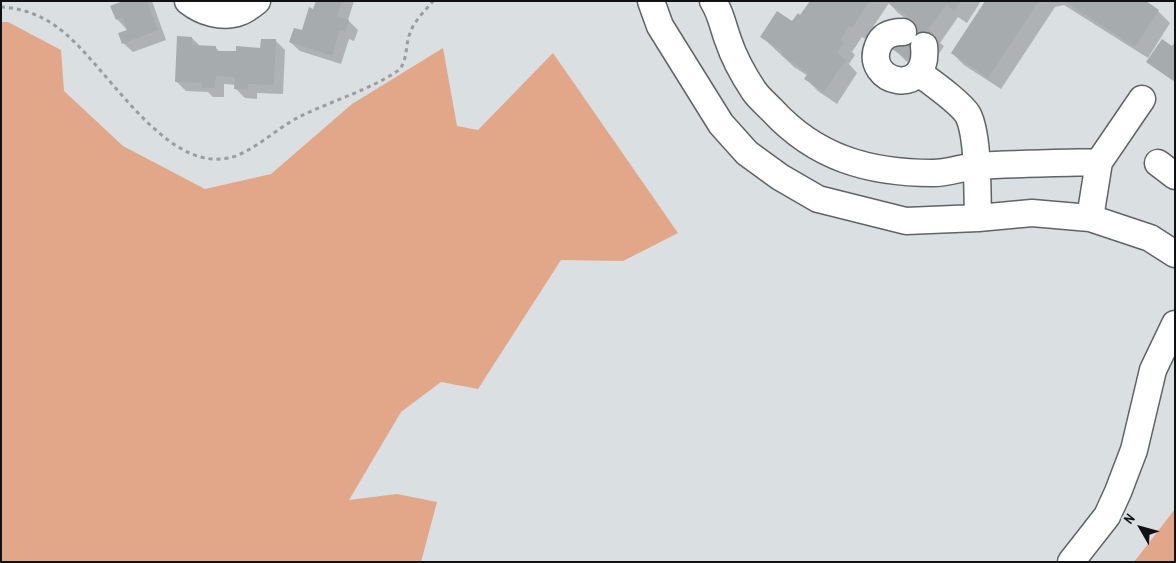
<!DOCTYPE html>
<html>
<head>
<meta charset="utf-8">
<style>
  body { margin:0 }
  #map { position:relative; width:1176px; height:563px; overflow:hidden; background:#dadfe2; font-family:"Archivo Narrow",sans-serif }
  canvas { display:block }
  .frame { position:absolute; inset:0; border:2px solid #0f1112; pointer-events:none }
  .north { position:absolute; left:1116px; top:503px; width:50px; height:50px; -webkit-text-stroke:4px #dadfe2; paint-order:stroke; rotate:308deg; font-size:14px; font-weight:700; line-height:20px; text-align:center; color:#0f1112 }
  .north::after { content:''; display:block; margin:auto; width:18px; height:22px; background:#0f1112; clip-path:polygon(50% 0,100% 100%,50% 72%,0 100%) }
</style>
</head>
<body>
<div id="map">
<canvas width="1176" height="563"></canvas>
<div class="frame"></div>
<div class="north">N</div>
</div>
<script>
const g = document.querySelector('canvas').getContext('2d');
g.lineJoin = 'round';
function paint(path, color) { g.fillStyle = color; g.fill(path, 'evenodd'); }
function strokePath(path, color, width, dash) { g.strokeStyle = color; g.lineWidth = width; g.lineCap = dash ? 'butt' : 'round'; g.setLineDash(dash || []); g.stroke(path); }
paint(new Path2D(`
  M1 22H8L61 50 64 91 123 146 205 189 271 174 352 104 443 48 457 126 478 130 553 53 678 233 623 261 561 260 478 389 441 382 401 412 349 500 397 494 437 502 421 562H1Z
  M1175 509V562H1134Z`), '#e2a789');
paint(new Path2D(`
  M125 1H152L166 40 133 52 123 43 128 31 117 19Z
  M317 1H354L348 20 358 30 354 41 349 39 341 64 300 51 290 42 303 32Z
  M811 1H981L967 23 958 17 940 43 944 46 925 74 906 61 893 48 911 22 898 13 889 3 865 39 862 37 852 52 855 55 849 64 857 73 837 104 818 91 806 79 808 76 794 67 762 37 793 23 801 17Z
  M987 1H1144L1158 11 1170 23 1148 58 1064 5 1055 7 1001 89 964 65 952 53Z
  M192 38 201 47H215L220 52 237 53 261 49 275 40 285 50 283 94 257 93V99L245 98 236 89V85L224 84V97H213L208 92 186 91 176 81Z
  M1175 44V82L1148 62Z`), '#0003');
paint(new Path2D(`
  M123 1H147L158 30 122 44 118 33 127 30 123 17 116 20 110 6Z
  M316 1H342L337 16 349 20 345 32 340 30 332 56 289 42 294 28 302 30 309 7 313 9Z
  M810 1H870L852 28 849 26 840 40 844 42 837 53 846 60 824 92 804 79 808 73 781 55 783 52 760 37 777 11 792 21 798 13 800 15Z
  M885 1H961L954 11 946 5 928 30 933 33 913 63 892 49 912 19Z
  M985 1H1039L988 78 951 53Z
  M1064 1H1146L1159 10 1135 47Z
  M177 36 192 37V45L216 46V51H236V46L260 48 261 39H276L274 85 248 84V90L234 89 235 77 216 76 215 88H202V83L175 82Z
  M1162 39 1172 46 1175 42V75L1172 80 1146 62Z`), '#a6abae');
const minor = new Path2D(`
  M188 1C202 12 222 19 240 12 246 10 252 5 257 1
  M651 1 660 26 721 124 747 153 780 177 818 199 906 221 978 218 1032 213 1090 218 1150 238 1175 254
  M713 1C721 13 723 27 728 40 734 58 744 76 754 91 759 98 766 104 772 110 816 158 869 173 933 173 948 173 963 167 978 166 1018 163 1059 163 1099 162
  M903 32C892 32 882 35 878 46 863 83 930 100 924 46
  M919 73C931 82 961 103 968 115 979 137 977 193 978 218
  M1158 163 1175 176
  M1090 218 1099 162 1142 99
  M1071 562 1107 516 1118 492 1134 450 1153 370 1175 324`);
strokePath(minor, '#5f6466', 29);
strokePath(new Path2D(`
  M1 7C21 8 41 15 57 27 104 60 162 172 228 158 251 154 277 128 299 117 331 101 370 90 399 70 408 59 405 46 410 33 414 21 425 11 433 1`), '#999d9f', 3, [4, 4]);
strokePath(minor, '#fff', 26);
</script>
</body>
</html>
